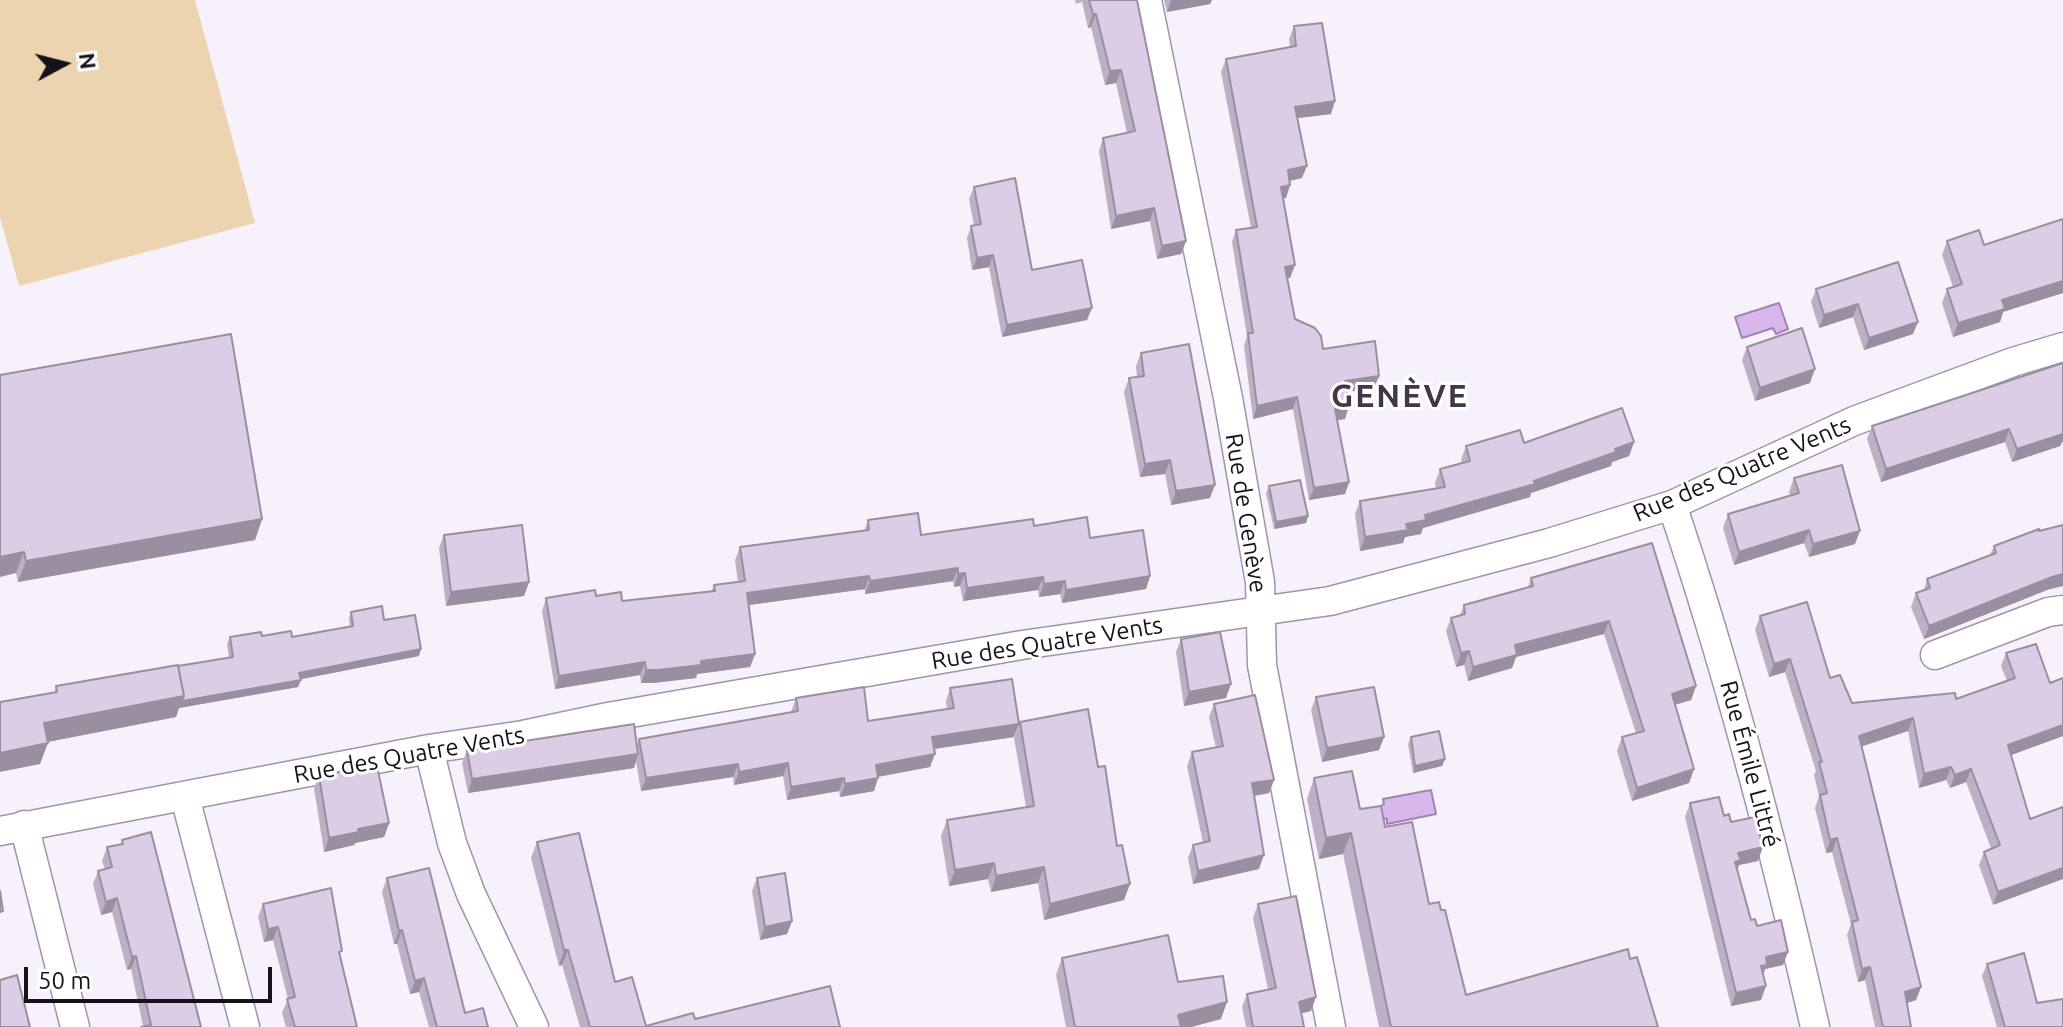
<!DOCTYPE html>
<html>
<head>
<meta charset="utf-8">
<style>
  body { margin:0 }
  #map { position:relative; width:2063px; height:1027px; overflow:hidden; background:#f7f1fb; font-family:Ubuntu,sans-serif }
  canvas { display:block }
  .north { position:absolute; left:24px; top:24px; width:80px; height:80px; -webkit-text-stroke:6px #fff; paint-order:stroke; rotate:83deg; font-size:22px; font-weight:700; line-height:32px; text-align:center; color:#16111a }
  .north::after { content:''; display:block; margin:auto; width:28px; height:36px; background:#16111a; clip-path:polygon(50% 0,100% 100%,50% 72%,0 100%) }
  .scale { position:absolute; left:24px; top:967px; width:248px; height:36px; box-sizing:border-box; border:4px solid #16111a; border-top:0; padding-left:10px; font-size:24px; line-height:28px; white-space:nowrap; color:#16111a; -webkit-text-stroke:6px #fff; paint-order:stroke }
</style>
</head>
<body>
<div id="map">
<canvas width="2063" height="1027"></canvas>
<div class="north">N</div>
<div class="scale">50 m</div>
</div>
<script>
const g = document.querySelector('canvas').getContext('2d');
g.lineJoin = 'round';
function paint(path, color) { g.fillStyle = color; g.fill(path, 'evenodd'); }
function strokePath(path, color, width, dash) { g.strokeStyle = color; g.lineWidth = width; g.lineCap = dash ? 'butt' : 'round'; g.setLineDash(dash || []); g.stroke(path); }
function label(font, color, halo, rows, align = 'center') {
  g.font = font + ' Ubuntu,sans-serif'; g.lineWidth = 6; g.setLineDash([]); g.textBaseline = 'middle'; g.strokeStyle = halo; g.fillStyle = color; for (const [text, x, y, turn = 0] of rows) {
    g.save(); g.translate(x, y); g.rotate((+turn || 0) * Math.PI / 180); g.textAlign = isNaN(turn) ? turn : align; if (halo) g.strokeText(text, 0, 0); g.fillText(text, 0, 0); g.restore();
  }
}
paint(new Path2D(`
  M0 0H195L255 223 19 286 0 217Z`), '#ecd4b0');
const water = new Path2D(`
  M1779 303 1788 329 1776 334 1773 328 1742 338 1735 317Z
  M1431 790 1436 814 1387 824V819L1381 818 1379 807 1384 804 1383 799Z`);
paint(water, '#d9b7ed');
strokePath(water, '#9e85ae', 2);
const street = new Path2D(`
  M1147 0 1228 398 1260 582 1262 665 1331 1027
  M1672 505C1730 676 1775 851 1815 1027
  M1935 655 2048 612 2063 610
  M429 749 452 843 471 894 534 1027
  M185 797 245 1027
  M24 825 75 1027
  M0 831 429 749 523 735 608 717 1022 645 1330 601 1549 543 1672 505 1854 421 2013 362 2063 347`);
strokePath(street, '#a293ac', 31);
strokePath(street, '#fff', 28);
paint(new Path2D(`
  M1075 0H1137L1186 241 1181 254 1157 259 1150 221 1111 229 1099 151 1103 138 1127 133 1116 83 1105 85 1091 27 1088 28 1082 2 1076 4Z
  M1164 0H1212L1210 4 1167 12Z
  M1294 26 1331 114 1297 118 1302 178 1290 181V185L1286 198H1283L1295 265 1290 278H1287L1295 319 1323 349 1379 376 1374 388 1347 392 1345 419 1337 420 1349 482 1345 494 1309 500 1293 409 1253 419 1244 346 1247 336 1232 242 1236 230 1251 228 1221 72 1226 59 1290 47 1289 39Z
  M974 187 1032 270 1087 320 1002 337 989 267 972 270 967 238 971 226H974L969 199Z
  M1947 241 2003 312 2000 322 1953 337 1942 303 1947 289 1953 287 1942 255Z
  M1898 262 1913 334 1864 350 1853 317 1819 328 1811 302 1816 289Z
  M1747 347 1810 383 1755 401 1742 360Z
  M1141 353 1210 498 1171 505 1165 474 1140 477 1124 392 1129 378 1137 377 1136 366Z
  M2063 363 2062 441 2060 446 2012 462 2005 442 1881 482 1867 439 1872 426Z
  M0 375 262 519 255 540 18 582 16 573Z
  M1634 442 1629 456 1612 462 1611 466 1531 493 1530 497 1423 528 1421 534 1405 537 1403 543 1360 551 1355 514 1360 501 1436 488 1435 483 1440 469 1462 463 1461 460 1466 446 1524 443Z
  M1794 478 1855 544 1809 557 1804 543 1734 565 1723 528 1728 514 1791 496 1789 492Z
  M1269 486 1308 516 1306 523 1274 529 1266 493Z
  M868 520 921 535 1034 526 1090 538 1150 576 1146 589 1062 603 1060 594 1039 597 1038 590 963 601 960 586 954 587 953 581 865 594V589L749 605 755 654 750 667 697 674 696 678 653 683H641L640 675 555 689 542 611 546 598 596 596 622 601 711 592 714 585 738 582 735 560 740 547 864 531Z
  M2039 531 2047 590 1924 639 1911 607 1916 593 1924 590 1927 579 1990 555 1994 546Z
  M444 535 529 582 524 596 446 606 439 548Z
  M1652 543 1696 686 1691 700 1675 705 1694 769 1689 783 1632 801 1617 751 1622 737 1636 733 1604 634 1516 657 1512 668 1468 681 1464 665 1456 667 1446 631 1451 618 1460 615 1464 605 1528 587 1531 578Z
  M351 612 384 620 419 656 301 679 298 687 179 708 176 717 47 742 40 764 56 686 229 658 227 644 230 637H292L350 627 349 619Z
  M1760 616 1830 678 1852 703 1956 699 2007 681 2001 666 2006 653 2050 683 2063 678V736L2011 755 2030 819 1993 905 1979 865 1984 852 1991 848 1966 782 1950 788 1946 780 1919 788 1908 731 1862 746 1921 987 1916 1000 1907 1003 1911 1027H1875L1865 980 1858 982 1847 935 1851 924 1832 852 1826 853 1815 808 1819 796 1814 775 1816 771 1785 672 1769 677 1755 630Z
  M1181 639 1226 698 1184 706 1176 652Z
  M950 688 1014 737 934 749 930 767 878 777 874 791 840 797 839 791 787 800 783 776 734 785 733 777 641 791 636 761 634 768 468 793 462 763 467 750 637 745 639 739 791 712 796 698 868 721 947 709 946 701Z
  M1316 697 1384 737 1379 750 1322 762 1311 710Z
  M1214 704 1274 780 1269 793 1254 796 1259 869 1193 884 1188 858 1193 845 1203 843 1187 766 1192 752 1216 748 1209 717Z
  M1020 722 1098 767 1124 900 1044 920 1038 883 991 892 988 879 949 886 941 836 947 820 1026 807 1014 738Z
  M1411 737 1445 759 1442 766 1413 773 1408 744Z
  M319 775 389 823 384 837 355 843 354 845 324 852 314 788Z
  M1314 778 1385 827 1429 904 1441 910 1466 995 1630 959 1658 1027H1379L1343 854 1319 859 1307 799Z
  M1690 803 1724 816 1731 822 1758 861 1739 865 1737 870 1751 920 1757 926 1783 965 1765 969 1763 976 1761 1000 1731 1006 1685 817Z
  M122 840 201 1027 143 1026 131 969 127 970 112 912 101 915 93 884 98 871 105 869 102 861 107 847 121 844Z
  M537 842 615 982 646 1026 695 1019 840 1027H580L562 965 559 966 531 858Z
  M387 878 465 1013 488 1027H429L419 992 410 994 397 944H394L382 892Z
  M757 878 792 921 787 934 760 940 752 891Z
  M263 904 340 957 357 1027H286L282 1013 288 999 273 940 264 942 258 917Z
  M1258 904 1311 1011 1301 1013 1304 1027H1246L1242 1007 1247 994 1268 989 1253 918Z
  M1062 958 1178 982 1221 1019 1191 1027H1066L1056 975Z
  M1987 964 2037 1003 2063 1027H1997L1982 976Z`), '#bdafc6');
paint(new Path2D(`
  M1171 0H1212L1210 4 1167 12Z
  M1093 14H1096L1091 27 1088 28Z
  M1121 70 1116 83 1105 85 1110 71Z
  M1335 101 1331 114 1291 119 1295 107Z
  M1307 166 1302 178 1284 182 1288 170Z
  M1290 185 1286 198 1277 199 1281 187Z
  M1154 208 1150 221 1111 229 1116 216Z
  M1186 241 1181 254 1157 259 1162 246Z
  M993 255 989 267 972 270 977 258Z
  M1295 265 1290 278 1280 279 1285 267Z
  M2063 281V293L2003 312 2000 322 1953 337 1958 323 2002 300Z
  M1858 304 1853 317 1819 328 1824 315Z
  M1092 308 1087 320 1002 337 1007 325Z
  M1918 322 1913 334 1864 350 1869 338Z
  M1815 369 1810 383 1755 401 1760 388Z
  M1379 376 1374 388 1340 393 1345 381Z
  M1297 397 1293 409 1253 419 1257 406Z
  M1349 406 1345 419 1330 421 1335 409Z
  M2009 429 2005 442 1881 482 1886 469Z
  M2063 429V441L2060 446 2012 462 2017 449Z
  M1634 442 1629 456 1612 462 1611 466 1531 493 1530 497 1423 528 1421 534 1405 537 1403 543 1360 551 1365 537 1406 524 1425 515Z
  M1170 460 1165 474 1140 477 1145 464Z
  M1349 482 1345 494 1309 500 1314 488Z
  M1215 485 1210 498 1171 505 1176 491Z
  M1308 516 1306 523 1274 529 1276 522Z
  M262 519 255 540 18 582 26 561Z
  M1809 530 1804 543 1734 565 1739 552Z
  M1860 531 1855 544 1809 557 1813 544Z
  M24 552 16 573 0 577V557Z
  M958 568 953 581 865 594 870 581Z
  M965 573 960 586 954 587 958 574Z
  M2063 574V586L2047 590 1924 639 1929 626 2052 577Z
  M869 576 865 589 742 606 747 593Z
  M1150 576 1146 589 1062 603 1066 590Z
  M1043 577 1038 590 963 601 967 588Z
  M1065 581 1060 594 1039 597 1044 584Z
  M529 582 524 596 446 606 451 592Z
  M1609 621 1604 634 1516 657 1512 668 1468 681 1473 667 1515 645Z
  M421 649 419 656 297 680 299 673Z
  M1469 651 1464 665 1456 667 1461 653Z
  M755 654 750 667 697 674 696 678 653 683H641L646 670Z
  M1790 659 1785 672 1769 677 1774 664Z
  M645 662 640 675 555 689 559 676Z
  M301 680 298 687 179 708 176 717 37 744 44 723 184 696Z
  M1231 684 1226 698 1184 706 1189 692Z
  M1696 686 1691 700 1667 707 1672 694Z
  M1913 718 1908 731 1854 749 1859 736Z
  M1019 724 1014 737 927 750 932 737Z
  M2063 725V736L2003 758 2008 745Z
  M1384 737 1379 750 1322 762 1327 748Z
  M48 743 40 764 0 772V753Z
  M638 754 634 768 468 793 472 779Z
  M935 754 930 767 871 778 876 765Z
  M1445 759 1442 766 1413 773 1415 766Z
  M788 763 783 776 734 785 739 772Z
  M738 764 733 777 641 791 646 778Z
  M1951 767 1946 780 1919 788 1924 774Z
  M1694 769 1689 783 1632 801 1637 788Z
  M1971 769 1966 782 1950 788 1955 775Z
  M844 778 839 791 787 800 791 787Z
  M878 778 874 791 840 797 845 784Z
  M1274 780 1269 793 1247 797 1252 783Z
  M389 823 384 837 355 843 354 845 324 852 329 838 358 829Z
  M1351 833 1343 854 1319 859 1326 838Z
  M1837 838 1832 852 1826 853 1830 840Z
  M1763 847 1758 861 1739 865 1736 873 1730 875 1738 853Z
  M1264 855 1259 869 1193 884 1198 871Z
  M994 863 988 879 949 886 955 870Z
  M1044 867 1038 883 991 892 996 876Z
  M2063 868V879L1993 905 1998 892Z
  M1130 884 1124 900 1044 920 1050 904Z
  M117 898 112 912 101 915 106 902Z
  M792 921 787 934 760 940 765 927Z
  M278 927 273 940 264 942 268 929Z
  M402 930 397 944H394L399 931Z
  M564 950H568L562 965 559 966Z
  M1788 952 1783 965 1765 969 1762 978 1761 966 1766 957Z
  M136 956 131 969 127 970 132 957Z
  M1870 967 1865 980 1858 982 1862 969Z
  M424 978 419 992 410 994 415 981Z
  M1766 986 1761 1000 1731 1006 1736 993Z
  M1921 987 1916 1000 1901 1005 1905 992Z
  M1316 997 1311 1011 1294 1015 1299 1002Z
  M1227 1002 1221 1019 1191 1027H1174L1178 1015Z`), '#9a8fa1');
const building = new Path2D(`
  M1089 0H1137L1186 241 1162 246 1154 208 1116 216 1103 138 1135 131 1121 70 1110 71 1096 14H1093Z
  M1322 23 1335 101 1295 107 1307 166 1288 170 1290 185 1281 187 1295 265 1285 267 1295 319 1315 328 1321 336 1323 349 1375 341 1379 376 1345 381 1349 406 1335 409 1349 482 1314 488 1297 397 1257 406 1248 333H1253L1236 230 1257 227 1226 59 1296 46 1294 26Z
  M1015 178 1032 270 1082 260 1092 308 1007 325 993 255 977 258 971 226 981 224 974 187Z
  M2063 219V281L2002 300 2005 309 1958 323 1947 289 1962 284 1947 241 1979 230 1984 245Z
  M1898 262 1918 322 1869 338 1858 304 1824 315 1816 289Z
  M1802 328 1815 369 1760 388 1747 347Z
  M231 334 262 519 26 561 24 552 0 557V375Z
  M1189 344 1215 485 1176 491 1170 460 1145 464 1129 378 1144 376 1141 353Z
  M2063 363V434L2017 449 2009 429 1886 469 1872 426Z
  M1622 408 1634 442 1615 449 1616 452 1534 481 1535 484 1425 515 1426 520 1406 524 1408 530 1365 537 1360 501 1445 487 1440 469 1470 461 1466 446 1520 430 1524 443Z
  M1842 465 1860 531 1813 544 1809 530 1739 552 1728 514 1799 493 1794 478Z
  M1300 480 1308 516 1276 522 1269 486Z
  M918 513 921 535 1033 519 1034 526 1087 517 1090 538 1143 530 1150 576 1066 590 1065 581 1044 584 1043 577 967 588 965 573 958 574V568L870 581 869 576 747 593 755 654 701 661V665L658 670H646L645 662 559 676 546 598 595 590 596 596 621 592 622 601 715 591 714 585 745 581 740 547 869 530 868 520Z
  M522 525 529 582 451 592 444 535Z
  M2063 525V574L2052 577 1929 626 1916 593 1930 588 1927 579 1996 553 1994 546 2039 529V531Z
  M1652 543 1696 686 1672 694 1694 769 1637 788 1622 737 1644 731 1609 621 1515 645 1517 655 1473 667 1469 651 1461 653 1451 618 1465 614 1464 605 1533 586 1531 578Z
  M1807 602 1830 678 1840 675 1852 703 1955 693 1956 699 2015 678 2006 653 2036 644 2050 683 2063 678V725L2008 745 2030 819 2063 807V868L1998 892 1984 852 2000 845 1971 769 1955 775 1951 767 1924 774 1913 718 1859 736 1921 987 1905 992 1911 1027H1883L1870 967 1862 969 1852 922 1858 920 1837 838 1830 840 1820 795 1827 793 1819 762H1822L1790 659 1774 664 1760 616Z
  M382 606 384 620 415 615 421 649 299 673 301 680 182 701 184 696 178 666 233 657 230 637 261 632 262 636 291 631 292 637 353 626 351 612Z
  M1220 632 1231 684 1189 692 1181 639Z
  M178 665 184 696 44 723 48 743 0 753V702L57 692 56 686Z
  M1012 679 1019 724 932 737 935 754 876 765 878 778 845 784 844 778 791 787 788 763 739 772 738 764 646 778 639 739 798 711 796 698 864 687 868 721 954 708 950 688Z
  M1374 687 1384 737 1327 748 1316 697Z
  M1255 695 1274 780 1252 783 1264 855 1198 871 1193 845 1210 841 1192 752 1223 746 1214 704Z
  M1088 709 1098 767 1105 766 1117 846 1122 845 1130 884 1050 904 1044 867 996 876 994 863 955 870 947 820 1034 806 1020 722Z
  M634 724 638 754 472 779 467 750Z
  M1439 731 1445 759 1415 766 1411 737Z
  M377 766 389 823 358 829 359 832 329 838 319 775Z
  M1352 771 1360 809 1381 806 1385 827 1412 822 1429 904 1439 902 1441 910H1445L1466 995 1628 949 1630 959 1637 957 1658 1027H1391L1351 833 1326 838 1314 778Z
  M1719 797 1724 816 1729 814 1731 822 1755 817 1763 847 1738 853 1741 860 1735 862 1751 920 1755 919 1757 926 1781 920 1788 952 1766 957 1767 965 1761 966 1766 986 1736 993 1690 803Z
  M151 832 201 1027H141L151 1025 136 956 132 957 117 898 106 902 98 871 112 867 107 847 123 844 122 840Z
  M579 833 615 982 632 977 646 1026 693 1013 695 1019 830 986 840 1027H590L568 950H564L537 842Z
  M429 868 465 1013 483 1008 488 1027H437L424 978 415 981 402 930 399 931 387 878Z
  M785 873 792 921 765 927 757 878Z
  M331 888 342 951 339 952 357 1027H295L287 999 295 997 278 927 268 929 263 904Z
  M0 891 3 911 0 912Z
  M1296 896 1316 997 1299 1002 1304 1027H1253L1247 994 1276 988 1258 904Z
  M1168 935 1178 982 1223 976 1227 1002 1178 1015 1181 1027H1075L1062 958Z
  M2024 953 2037 1003 2063 999V1027H2005L1987 964Z
  M17 975 30 1027H0V980Z`);
paint(building, '#dccce6');
strokePath(building, '#9a8fa1', 2);
label('24px', '#16111a', '#fff', [
  ["Rue des Quatre Vents",1742,469,-23],
  ["Rue de Genève",1246,513,81],
  ["Rue des Quatre Vents",1047,643,-9],
  ["Rue des Quatre Vents",409,755,-10],
  ["Rue Émile Littré",1750,764,75]
]);
g.letterSpacing = '2px';
label('bold 32px', '#43364b', '#fff', [
  ["GENÈVE",1400,396]
]);
g.letterSpacing = '0px';
</script>
</body>
</html>
